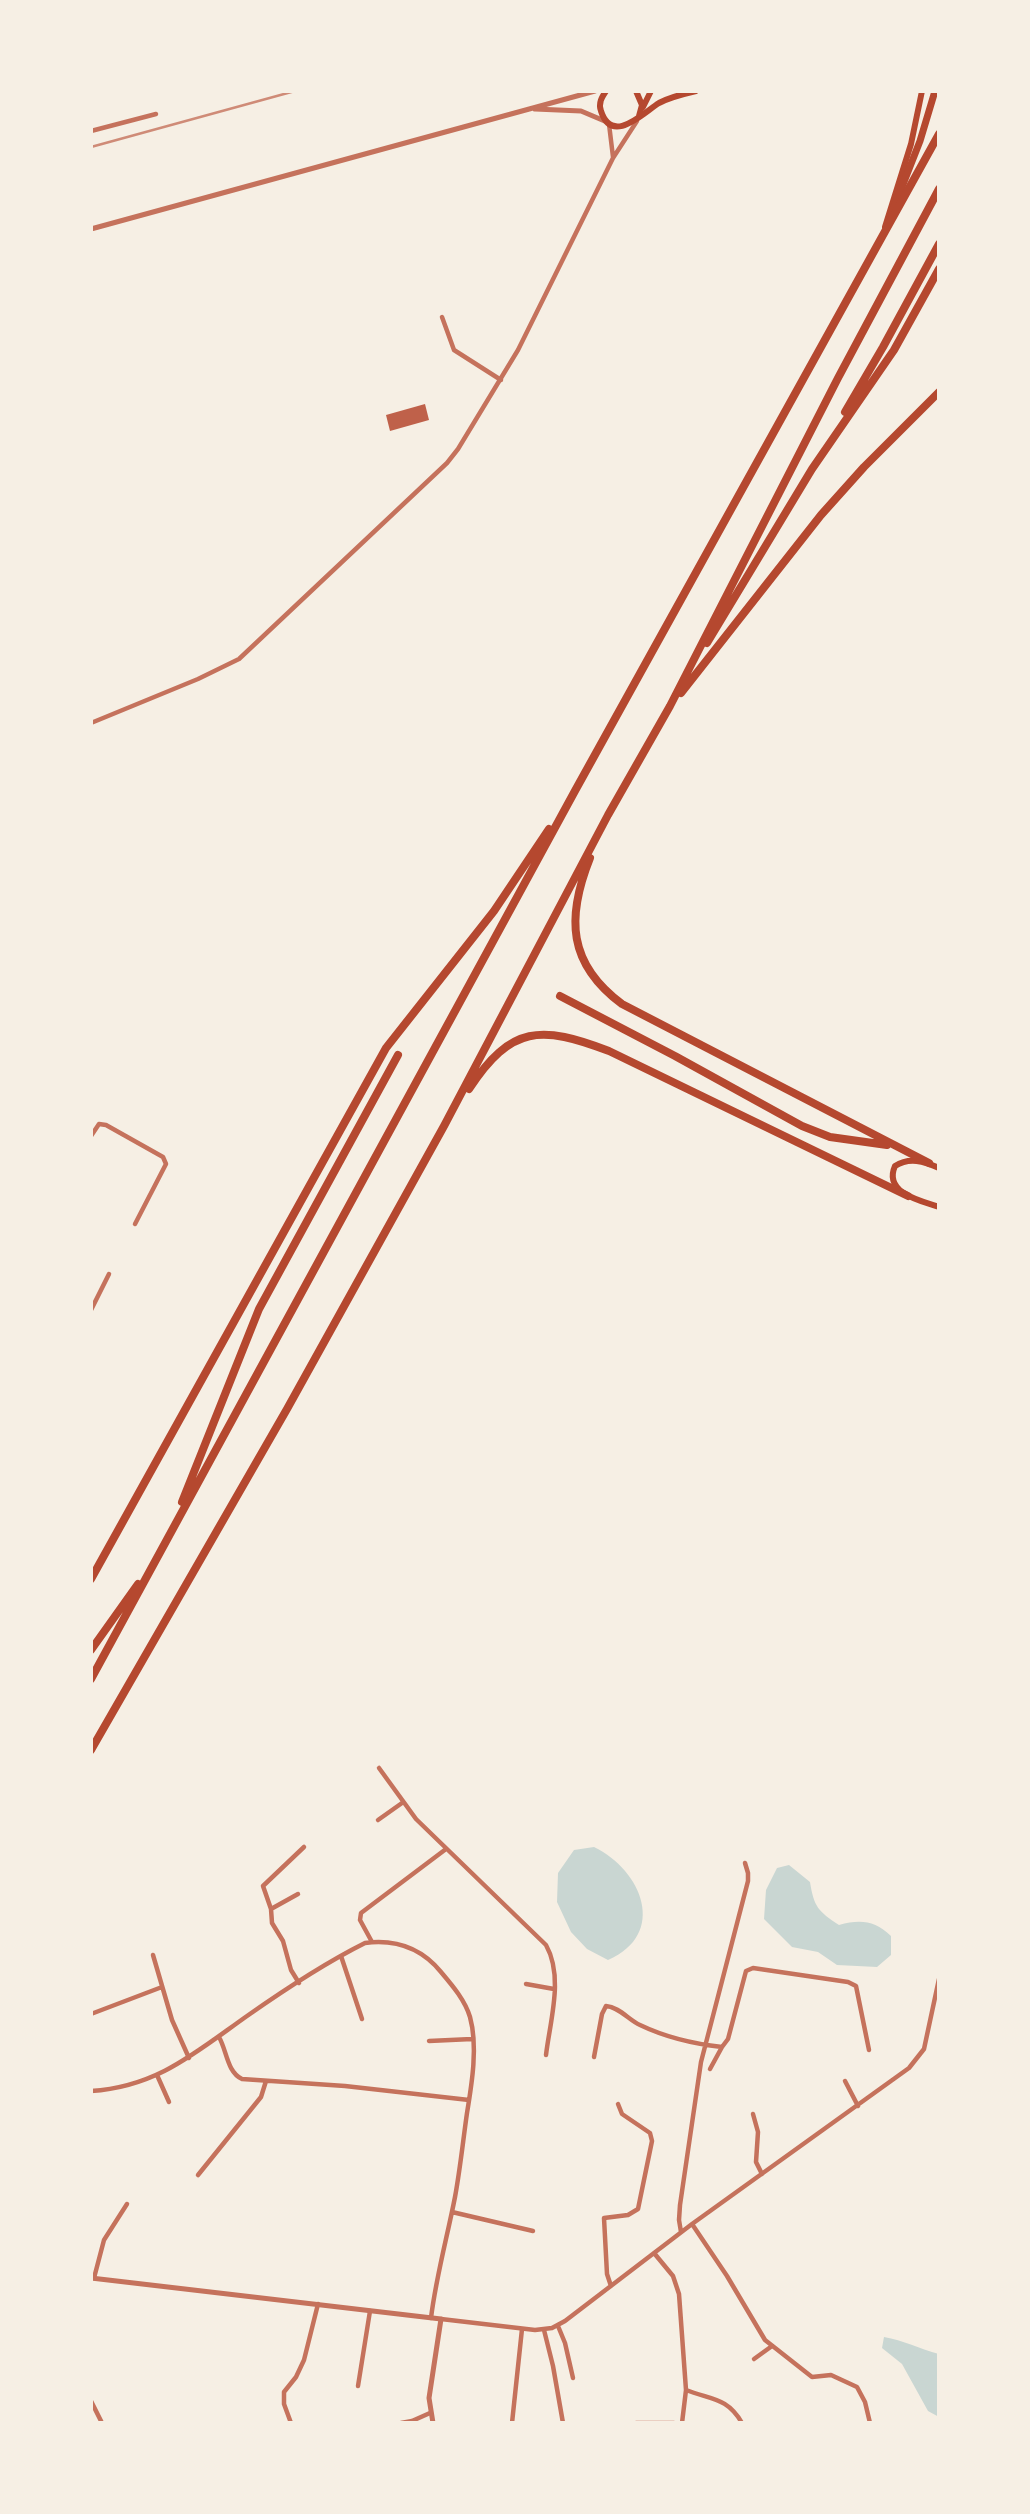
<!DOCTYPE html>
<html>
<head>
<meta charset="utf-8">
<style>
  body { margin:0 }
  #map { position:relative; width:1030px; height:2514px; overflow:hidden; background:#f6efe4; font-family:"Varela Round",sans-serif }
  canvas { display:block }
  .frame { position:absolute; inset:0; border:93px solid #f6efe4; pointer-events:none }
</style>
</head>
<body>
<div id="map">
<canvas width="1030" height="2514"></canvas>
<div class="frame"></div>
</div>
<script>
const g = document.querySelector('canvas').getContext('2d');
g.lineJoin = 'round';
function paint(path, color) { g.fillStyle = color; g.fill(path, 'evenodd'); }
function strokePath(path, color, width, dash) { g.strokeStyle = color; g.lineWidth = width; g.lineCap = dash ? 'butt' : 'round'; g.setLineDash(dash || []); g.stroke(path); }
paint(new Path2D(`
  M594 1847C642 1870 668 1934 608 1960L587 1949 571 1932 557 1902 558 1873 574 1850Z
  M789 1865 810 1882C814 1907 818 1911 839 1925 861 1919 875 1921 891 1936V1955L877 1967 837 1965 818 1952 792 1947 764 1919 766 1890 777 1868Z
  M884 2337C903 2340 920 2349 939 2354V2417L928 2411 902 2364 882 2348Z`), '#c9d6d2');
paint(new Path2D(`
  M425 404 429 420 390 431 386 415Z`), '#bf614a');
strokePath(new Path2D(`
  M609 124 613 157
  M91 131 156 114
  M442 317 454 350 501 380
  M91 723 198 679 239 659 447 463 458 449 518 350 613 158 637 121
  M91 1136 99 1124 106 1125 163 1157 166 1164 135 1224
  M91 1310 109 1274
  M379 1768 416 1819 546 1945C564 1977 550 2021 546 2055
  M378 1820 402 1803
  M271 1909 298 1894
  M372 1942 360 1920 361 1913 446 1849
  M153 1955 172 2020 189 2058
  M341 1956 362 2019
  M299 1983 291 1970 283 1941 272 1923 271 1909 263 1886 304 1847
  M526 1984 554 1989
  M91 2014 162 1987
  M219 2037C227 2051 227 2072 242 2079L345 2086 469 2100
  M429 2041 472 2039
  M594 2057 602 2014 606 2006C619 2007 629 2020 640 2025 665 2037 695 2044 722 2047L728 2039 746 1971 753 1968 848 1982 856 1986 869 2050
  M710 2069 722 2047
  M157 2075 169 2102
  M845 2081 858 2106
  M91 2091C157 2087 196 2052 247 2016 284 1990 325 1963 365 1943 396 1939 422 1949 441 1972 452 1985 465 2000 470 2017 478 2046 472 2083 467 2113 463 2141 460 2170 455 2197 447 2238 436 2277 431 2318
  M753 2114 758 2132 756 2162 762 2174
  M198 2175 261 2097 266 2081
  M452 2212 533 2231
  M692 2224 727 2276 765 2340 812 2377 831 2375 857 2387 865 2402 870 2423
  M681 2232 679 2220 680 2205 701 2062 748 1881V1873L745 1863
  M654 2253 673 2276 679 2294 686 2390C711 2400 727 2397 742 2423
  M94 2278 104 2240 127 2204
  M611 2286 607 2274 604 2218 628 2215 638 2209 652 2141 650 2133 622 2114 618 2104
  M441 2319 535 2330 552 2328 565 2321 692 2224 909 2068 924 2049 939 1979
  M558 2326 565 2343 573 2378
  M544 2330 553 2366 563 2423
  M754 2359 772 2346
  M358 2386 370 2311
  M91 2401 102 2423
  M291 2423 284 2404V2392L296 2377 304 2360 318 2304
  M401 2423 412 2421 430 2413
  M512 2423 522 2329
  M636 2423H674
  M682 2423 686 2390`), '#c5725c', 4.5);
strokePath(new Path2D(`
  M535 109 581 111 607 122
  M91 229 595 91
  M91 2278 441 2319 429 2398 433 2423`), '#c5725c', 5);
strokePath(new Path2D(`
  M606 91C602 97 598 103 601 111 612 146 644 112 659 103 670 97 683 94 696 91
  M636 91 642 105 639 116
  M643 107 651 91
  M885 227 911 144 922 91
  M939 1168C924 1161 909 1157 895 1166 883 1193 921 1201 939 1207`), '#b5482f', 6);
strokePath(new Path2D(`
  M891 215 920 141 935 91`), '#b5482f', 7);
strokePath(new Path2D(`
  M845 412 883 347 939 244
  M707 643 812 469 894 350 939 269
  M681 693 821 515 864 467 939 392
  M590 858C566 918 568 964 622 1004L929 1163
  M560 996 675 1056 802 1126 830 1137 887 1145
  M469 1089C511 1025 541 1025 609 1051L908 1196
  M182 1502 259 1309 398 1055
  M91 1579 386 1048 494 911 549 829
  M91 1650 138 1584
  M91 1679 576 789 939 134
  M91 1750 287 1409 444 1126 608 815 670 706 838 378 939 189`), '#b5482f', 8);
strokePath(new Path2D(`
  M91 147 295 91`), '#cf8b77', 2.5);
</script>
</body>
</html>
